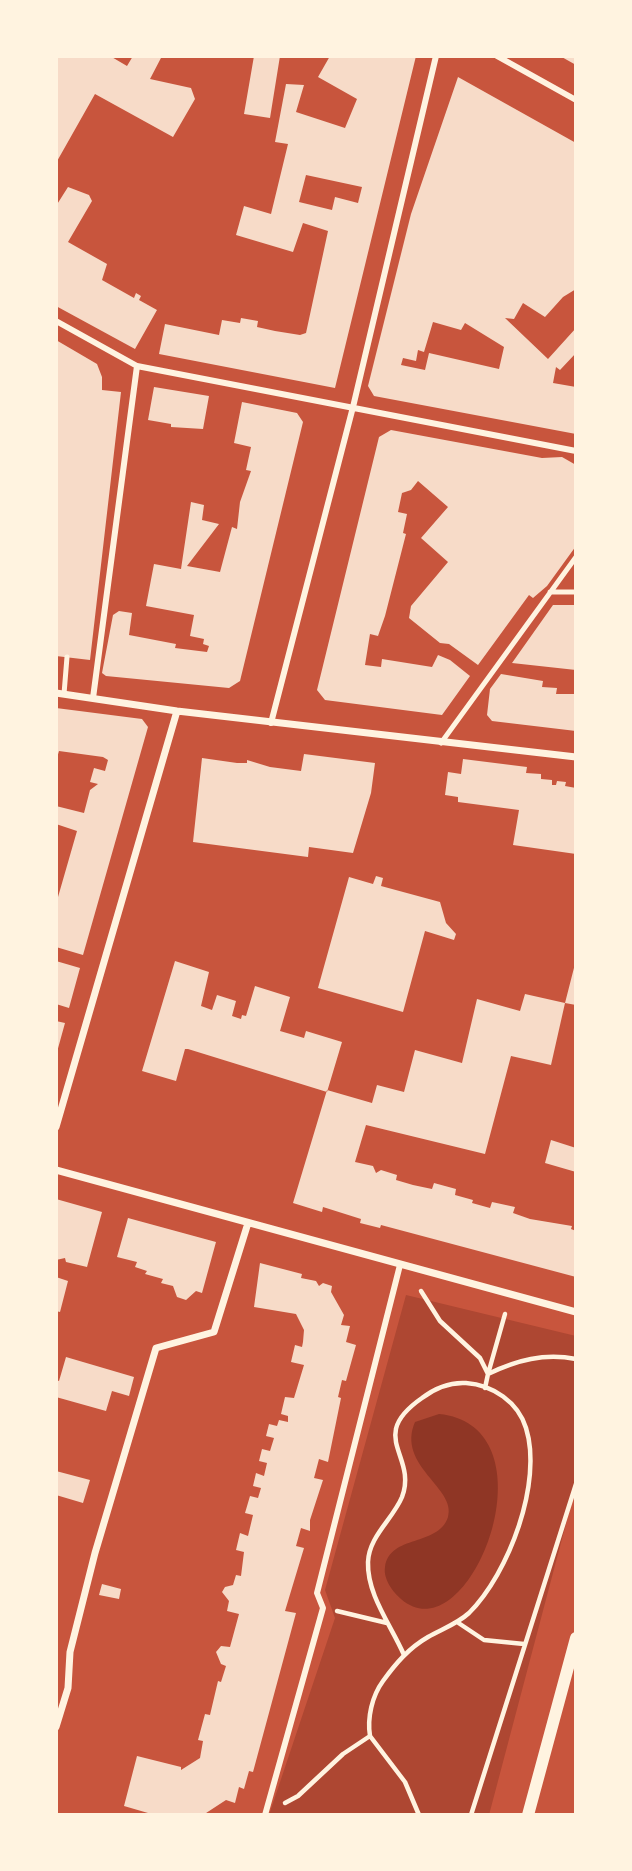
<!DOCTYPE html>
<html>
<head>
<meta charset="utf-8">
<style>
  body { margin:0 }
  #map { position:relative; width:632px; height:1871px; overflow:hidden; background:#c8553d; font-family:"Asap Condensed",sans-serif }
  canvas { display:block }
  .frame { position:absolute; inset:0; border:58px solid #fff3e0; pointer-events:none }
</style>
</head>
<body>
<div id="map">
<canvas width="632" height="1871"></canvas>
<div class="frame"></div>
</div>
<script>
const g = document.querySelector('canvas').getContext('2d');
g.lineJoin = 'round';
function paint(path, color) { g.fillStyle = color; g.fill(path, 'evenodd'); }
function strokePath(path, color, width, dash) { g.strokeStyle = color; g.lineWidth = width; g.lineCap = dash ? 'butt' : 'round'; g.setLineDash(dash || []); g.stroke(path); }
paint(new Path2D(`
  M406 1295 576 1336V1486L489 1815H269L335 1618 325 1590Z`), '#ae4732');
paint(new Path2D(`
  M439 1414C559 1426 470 1659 401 1599 393 1592 383 1579 385 1567 390 1534 438 1547 448 1517 457 1488 396 1466 415 1422Z`), '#8f3625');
paint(new Path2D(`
  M56 56H110L127 66 133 56H162L150 79 191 88 195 99 173 137 95 94 56 163Z
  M254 56H280L270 118 244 114Z
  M330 56H416L335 388 159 354 165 324 219 335 222 320 240 323 241 318 258 321 257 327 275 331 300 335 306 333 328 231 303 223 293 252 236 235 244 206 271 214 288 144 275 142 286 84 304 85 296 112 345 128 357 99 318 77ZM306 175 362 187 358 203 335 197 332 210 299 202Z
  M560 56H576V65Z
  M458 77 576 143V289L563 297 545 317 523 303 514 319 505 318 548 359 576 328V353L560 370 556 367 553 383 576 387V434L374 396 368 386 411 214ZM433 322 461 330 465 323 504 347 499 369 429 353 425 370 401 365 403 358 416 361 418 350 424 352Z
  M68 187 89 195 92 201 68 242 107 264 102 280 134 298 136 293 141 296 139 300 157 310 135 349 56 306V206Z
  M56 340 97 364 102 377V390L121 392 90 660 56 656Z
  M154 387 209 396 203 429 171 427V424L148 420Z
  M242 402 297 413 303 422 240 681 229 688 106 676 102 673 113 615 119 611 132 613 129 635 176 644 175 648 207 652 209 646 203 644 204 639 190 636 194 615 146 606 154 564 181 569 191 502 204 505 202 520 219 524 187 566 220 572 232 527 237 529 240 502 251 471 246 470 251 447 234 443Z
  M391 430 542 458 562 457 576 465V546L547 586 533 598 529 595 478 665 449 644 440 643 409 618 411 606 448 562 421 538 448 507 418 481 411 490 402 493 398 512 407 514 403 533 406 534 385 616 378 636 370 634 365 665 381 667 382 659 432 667 438 655 450 660 470 676 442 715 325 700 317 690 379 437Z
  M553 605H576V670L512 663Z
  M501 674 543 681 542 687 557 688 556 694H576V731L492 721 487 715 490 689Z
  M56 708 142 719 148 727 83 955 56 947V904L77 831 56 824V806L84 813 90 790 98 784 90 782 94 768 105 771 108 760 103 757 59 751 56 761Z
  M304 754 375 763 371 793 353 853 309 847 308 857 193 842 202 758 237 763H247V760L270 767 301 771Z
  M463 759 527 767 526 773 541 774V779L552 780V785H556L557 781 566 782 565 786 576 788V854L513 845 519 810 458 802V797L445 795 448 772 461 774Z
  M376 876 383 878 381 886 440 902 446 923 456 934 454 940 425 931 403 1012 318 988 349 877 373 884Z
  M576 960V1005L565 1003Z
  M56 961 80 968 69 1008 56 1004Z
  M175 961 209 972 201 1006 212 1010 217 995 236 1001 232 1016 241 1019 242 1015 246 1016 255 986 290 997 280 1031 304 1038 306 1031 342 1042 327 1092 188 1049H185L176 1081 142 1071Z
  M525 994 565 1003 551 1065 511 1056 485 1154 366 1125 355 1162 373 1166 376 1173 381 1170 397 1175 396 1180 413 1185 432 1189 434 1183 456 1189 455 1195 473 1200 472 1203 490 1208 492 1202 515 1207 513 1213 530 1219 572 1226 571 1229 576 1231V1277L381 1225 380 1228 360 1223 361 1219 323 1207 322 1212 293 1203 327 1090 372 1103 377 1085 404 1092 415 1050 462 1063 477 999 520 1011Z
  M56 1021 65 1023 57 1052H56Z
  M551 1140 576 1148V1172L545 1163Z
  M56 1199 102 1212 87 1267 66 1262 65 1258 56 1260Z
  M128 1218 216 1242 202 1293 196 1291 186 1300 177 1297 173 1286 161 1283 163 1279 145 1274 147 1271 135 1267 137 1262 117 1257Z
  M260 1263 302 1274 301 1278 316 1281 319 1286 323 1283 332 1286 331 1292 344 1315 341 1325 350 1326 346 1342 356 1345 346 1381 342 1380 338 1397 341 1398 328 1462 319 1459 314 1478 323 1480 310 1520V1531L301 1528 296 1546 304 1548 285 1611 296 1613 253 1772 249 1771 244 1789 239 1787 235 1803 226 1800 203 1815H147L148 1813 124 1806 137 1756 181 1767V1770L200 1758 203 1741 198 1740 205 1714 210 1715 218 1681 221 1682 226 1666 221 1664 216 1652 221 1646 230 1647 239 1614 227 1611 229 1601 222 1592 225 1587 233 1585 236 1575 241 1576 244 1552 236 1550 240 1533 248 1536 253 1515 245 1513 250 1496 258 1498 261 1488 253 1486 256 1473 264 1476 267 1463 259 1461 262 1449 270 1451 274 1438 266 1436 269 1424 277 1426 279 1420 288 1422V1416L281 1414 285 1397 294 1398 304 1365 291 1362 295 1345 302 1347 303 1342 304 1330 296 1314 254 1307Z
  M56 1277 68 1281 60 1312 56 1311Z
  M66 1357 134 1377 129 1396 112 1391 106 1411 56 1397V1380L59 1381Z
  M56 1471 90 1480 83 1503 56 1495Z
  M102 1584 121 1589 119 1599 99 1595Z`), '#f7dbc8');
strokePath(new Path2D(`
  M421 1291 440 1321 480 1358 488 1374
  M488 1374 505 1314
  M485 1388 488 1374C517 1360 544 1353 576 1359
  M337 1611 387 1623
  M457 1622 484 1640 524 1644
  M404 1655C391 1625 367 1595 368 1562 369 1536 393 1519 402 1497 418 1455 366 1437 422 1398 435 1388 449 1382 466 1383 493 1385 518 1402 526 1428 543 1482 509 1573 469 1613 457 1624 442 1629 428 1637 409 1648 396 1663 383 1681 372 1696 367 1718 370 1736L405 1782 419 1815
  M285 1803 298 1796 343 1754 370 1736
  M471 1815 576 1484`), '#fff3e0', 4.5);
strokePath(new Path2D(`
  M550 592H576
  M64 694 67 657
  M441 743 576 557`), '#fff3e0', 5);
strokePath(new Path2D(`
  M497 56 576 100
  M56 321 137 366 576 451
  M93 698 137 366
  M271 723 353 407 436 56
  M265 1815 323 1608 317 1593 400 1265`), '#fff3e0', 6);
strokePath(new Path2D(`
  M56 693 177 711 576 757
  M56 1127 177 711
  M56 1170 576 1312
  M56 1727 68 1688 70 1652 95 1553 156 1348 214 1332 248 1223`), '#fff3e0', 7);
strokePath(new Path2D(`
  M528 1815 576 1638`), '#fff3e0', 12);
</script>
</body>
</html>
